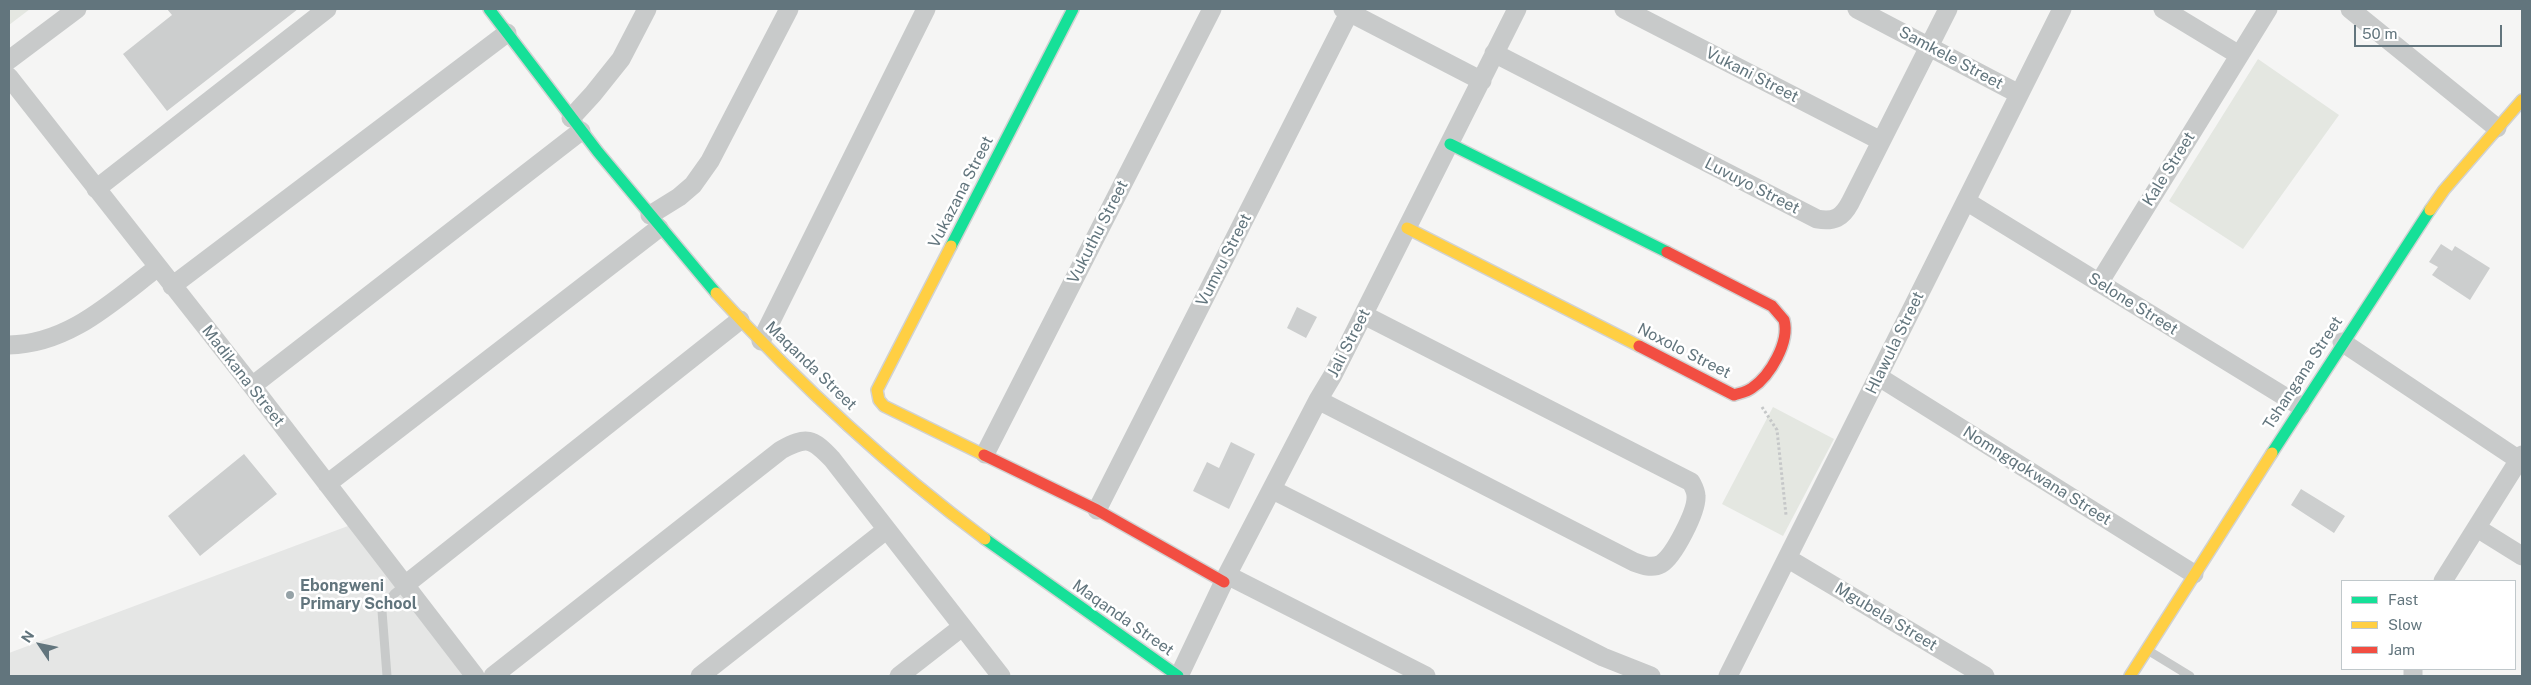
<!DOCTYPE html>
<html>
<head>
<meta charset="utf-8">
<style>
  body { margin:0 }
  #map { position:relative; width:2531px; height:685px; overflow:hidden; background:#f5f5f4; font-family:"Public Sans",sans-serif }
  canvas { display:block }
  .frame { position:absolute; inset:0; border:10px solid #62757d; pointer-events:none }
  .legend { position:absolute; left:2341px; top:580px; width:175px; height:90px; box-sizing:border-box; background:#fff; border:1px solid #c0c8cb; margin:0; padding:6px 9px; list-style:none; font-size:15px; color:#62757d }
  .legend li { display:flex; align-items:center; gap:10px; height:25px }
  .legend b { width:25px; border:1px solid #c0c8cb }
  .north { position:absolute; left:15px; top:620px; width:50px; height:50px; -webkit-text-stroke:4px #fff; paint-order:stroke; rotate:304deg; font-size:14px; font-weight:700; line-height:20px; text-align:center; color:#62757d }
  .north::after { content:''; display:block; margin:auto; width:18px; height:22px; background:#62757d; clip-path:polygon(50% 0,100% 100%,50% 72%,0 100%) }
  .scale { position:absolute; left:2354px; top:25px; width:148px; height:22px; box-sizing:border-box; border:2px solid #62757d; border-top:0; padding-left:6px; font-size:15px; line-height:18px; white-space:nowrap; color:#62757d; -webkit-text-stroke:4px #fff; paint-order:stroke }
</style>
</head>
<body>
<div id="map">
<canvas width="2531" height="685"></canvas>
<div class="frame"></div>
<ul class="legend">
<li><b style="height:6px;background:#16e098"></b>Fast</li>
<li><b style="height:6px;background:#ffcf43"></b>Slow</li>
<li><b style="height:6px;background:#f24e42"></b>Jam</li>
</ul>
<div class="north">N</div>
<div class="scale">50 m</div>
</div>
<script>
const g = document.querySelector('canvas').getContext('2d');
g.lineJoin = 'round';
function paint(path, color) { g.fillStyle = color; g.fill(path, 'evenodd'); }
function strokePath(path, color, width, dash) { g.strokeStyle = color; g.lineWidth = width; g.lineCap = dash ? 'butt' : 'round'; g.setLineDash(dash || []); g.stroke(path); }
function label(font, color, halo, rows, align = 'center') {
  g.font = font + ' "Public Sans",sans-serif'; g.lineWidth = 5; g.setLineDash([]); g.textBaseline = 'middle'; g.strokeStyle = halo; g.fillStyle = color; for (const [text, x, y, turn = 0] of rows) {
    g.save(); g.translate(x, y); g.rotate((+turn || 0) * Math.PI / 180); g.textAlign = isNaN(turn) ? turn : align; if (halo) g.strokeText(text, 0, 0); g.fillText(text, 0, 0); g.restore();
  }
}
paint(new Path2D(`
  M356 523 475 676H9V653Z`), '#e5e6e5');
paint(new Path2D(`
  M9 9H30L9 25Z
  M2258 59 2339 115 2243 249 2169 201Z
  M1773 407 1834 439 1783 536 1722 504Z`), '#e4e7e1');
paint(new Path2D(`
  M167 9H298L167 111 123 54 172 15Z
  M2441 244 2452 251 2455 246 2490 268 2470 300 2432 275 2438 267 2429 262Z
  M1297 307 1317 317 1306 338 1287 328Z
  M1231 442 1255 454 1229 509 1193 491 1207 462 1219 468Z
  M244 454 277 494 200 556 168 516Z
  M2301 489 2345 516 2334 533 2291 505Z`), '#cccece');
const fast = new Path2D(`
  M489 9 598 152 716 293
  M1450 144 1667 252
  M951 246 1073 9
  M2272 453 2430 210
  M985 539 1178 676`);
const slow = new Path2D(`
  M2430 210 2444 190 2522 100
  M1407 228 1639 346
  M951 246 877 390 879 400 884 406 984 455
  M716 293C798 383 887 466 985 539
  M2130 676 2272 453`);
const jam = new Path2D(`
  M1639 346 1734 395C1740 393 1747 392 1752 388 1770 376 1790 342 1784 320L1772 306 1667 252
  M984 455 1097 510 1224 582`);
strokePath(fast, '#d1d2d2', 14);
strokePath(slow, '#d1d2d2', 14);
strokePath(jam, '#d1d2d2', 14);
strokePath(new Path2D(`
  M1762 407 1777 430 1786 515`), '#c5c7c8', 3, [2.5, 2.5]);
strokePath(new Path2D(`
  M2149 651 2190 676
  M387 676 382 611 394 594 405 585`), '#c8caca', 9);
strokePath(new Path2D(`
  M1343 9 1482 81
  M1624 9 1881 141
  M1857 9 2019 94
  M2163 9 2239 55
  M2350 9 2497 128
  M1494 53 1817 219C1834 222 1842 218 1850 203L1948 9
  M9 60 77 9
  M9 77 252 386 475 676
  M571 118 593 94 621 59 647 9
  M96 189 327 9
  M1966 201 2300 406
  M650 215 679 197 693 185 710 161 789 9
  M2099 283 2268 9
  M172 286 507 33
  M761 341 926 9
  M2342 342 2519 460
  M9 345C69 344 112 302 158 267
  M1879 377 2194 574
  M252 386 581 131
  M1318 400 1634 562C1642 565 1652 569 1661 564 1674 556 1697 511 1696 496 1696 491 1693 486 1691 482L1364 315
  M985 454 1212 9
  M327 484 659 228
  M1273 490 1603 657 1651 676
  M1097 510 1351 9
  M2477 528 2522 556
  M1787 558 1985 676
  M1227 575 1426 676
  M2443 581 2522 455
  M405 585 740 320
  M2413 669V676
  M493 676 781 450C807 436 812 438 832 459L1001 676
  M700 676 886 530
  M899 676 962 627
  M1179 676 1227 575 1318 400 1333 375 1517 9
  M1728 676 2062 9`), '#c8caca', 19);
strokePath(fast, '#16e098', 11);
strokePath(slow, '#ffcf43', 11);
strokePath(jam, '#f24e42', 11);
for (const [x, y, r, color] of [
  [290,595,5,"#95a2a7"]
]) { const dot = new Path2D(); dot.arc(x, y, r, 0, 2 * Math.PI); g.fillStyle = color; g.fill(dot); strokePath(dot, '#fff', 2); }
label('16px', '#62757d', '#fff', [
  ["Samkele Street",1951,58,28],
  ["Vukani Street",1752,75,27],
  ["Kale Street",2169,169,-58],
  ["Luvuyo Street",1752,186,27],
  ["Vukazana Street",961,192,-63],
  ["Vukuthu Street",1098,232,-63],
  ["Vumvu Street",1224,260,-63],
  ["Selone Street",2133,304,32],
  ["Jali Street",1349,343,-63],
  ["Hlawula Street",1895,343,-64],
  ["Noxolo Street",1684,351,27],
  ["Maqanda Street",811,366,44],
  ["Tshangana Street",2303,373,-57],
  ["Madikana Street",243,376,52],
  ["Nomngqokwana Street",2037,476,32],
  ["Mgubela Street",1886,617,31],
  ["Maqanda Street",1123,618,35]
]);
label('bold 16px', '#62757d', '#fff', [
  ["Ebongweni",300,586],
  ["Primary School",300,604]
], 'left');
</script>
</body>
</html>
